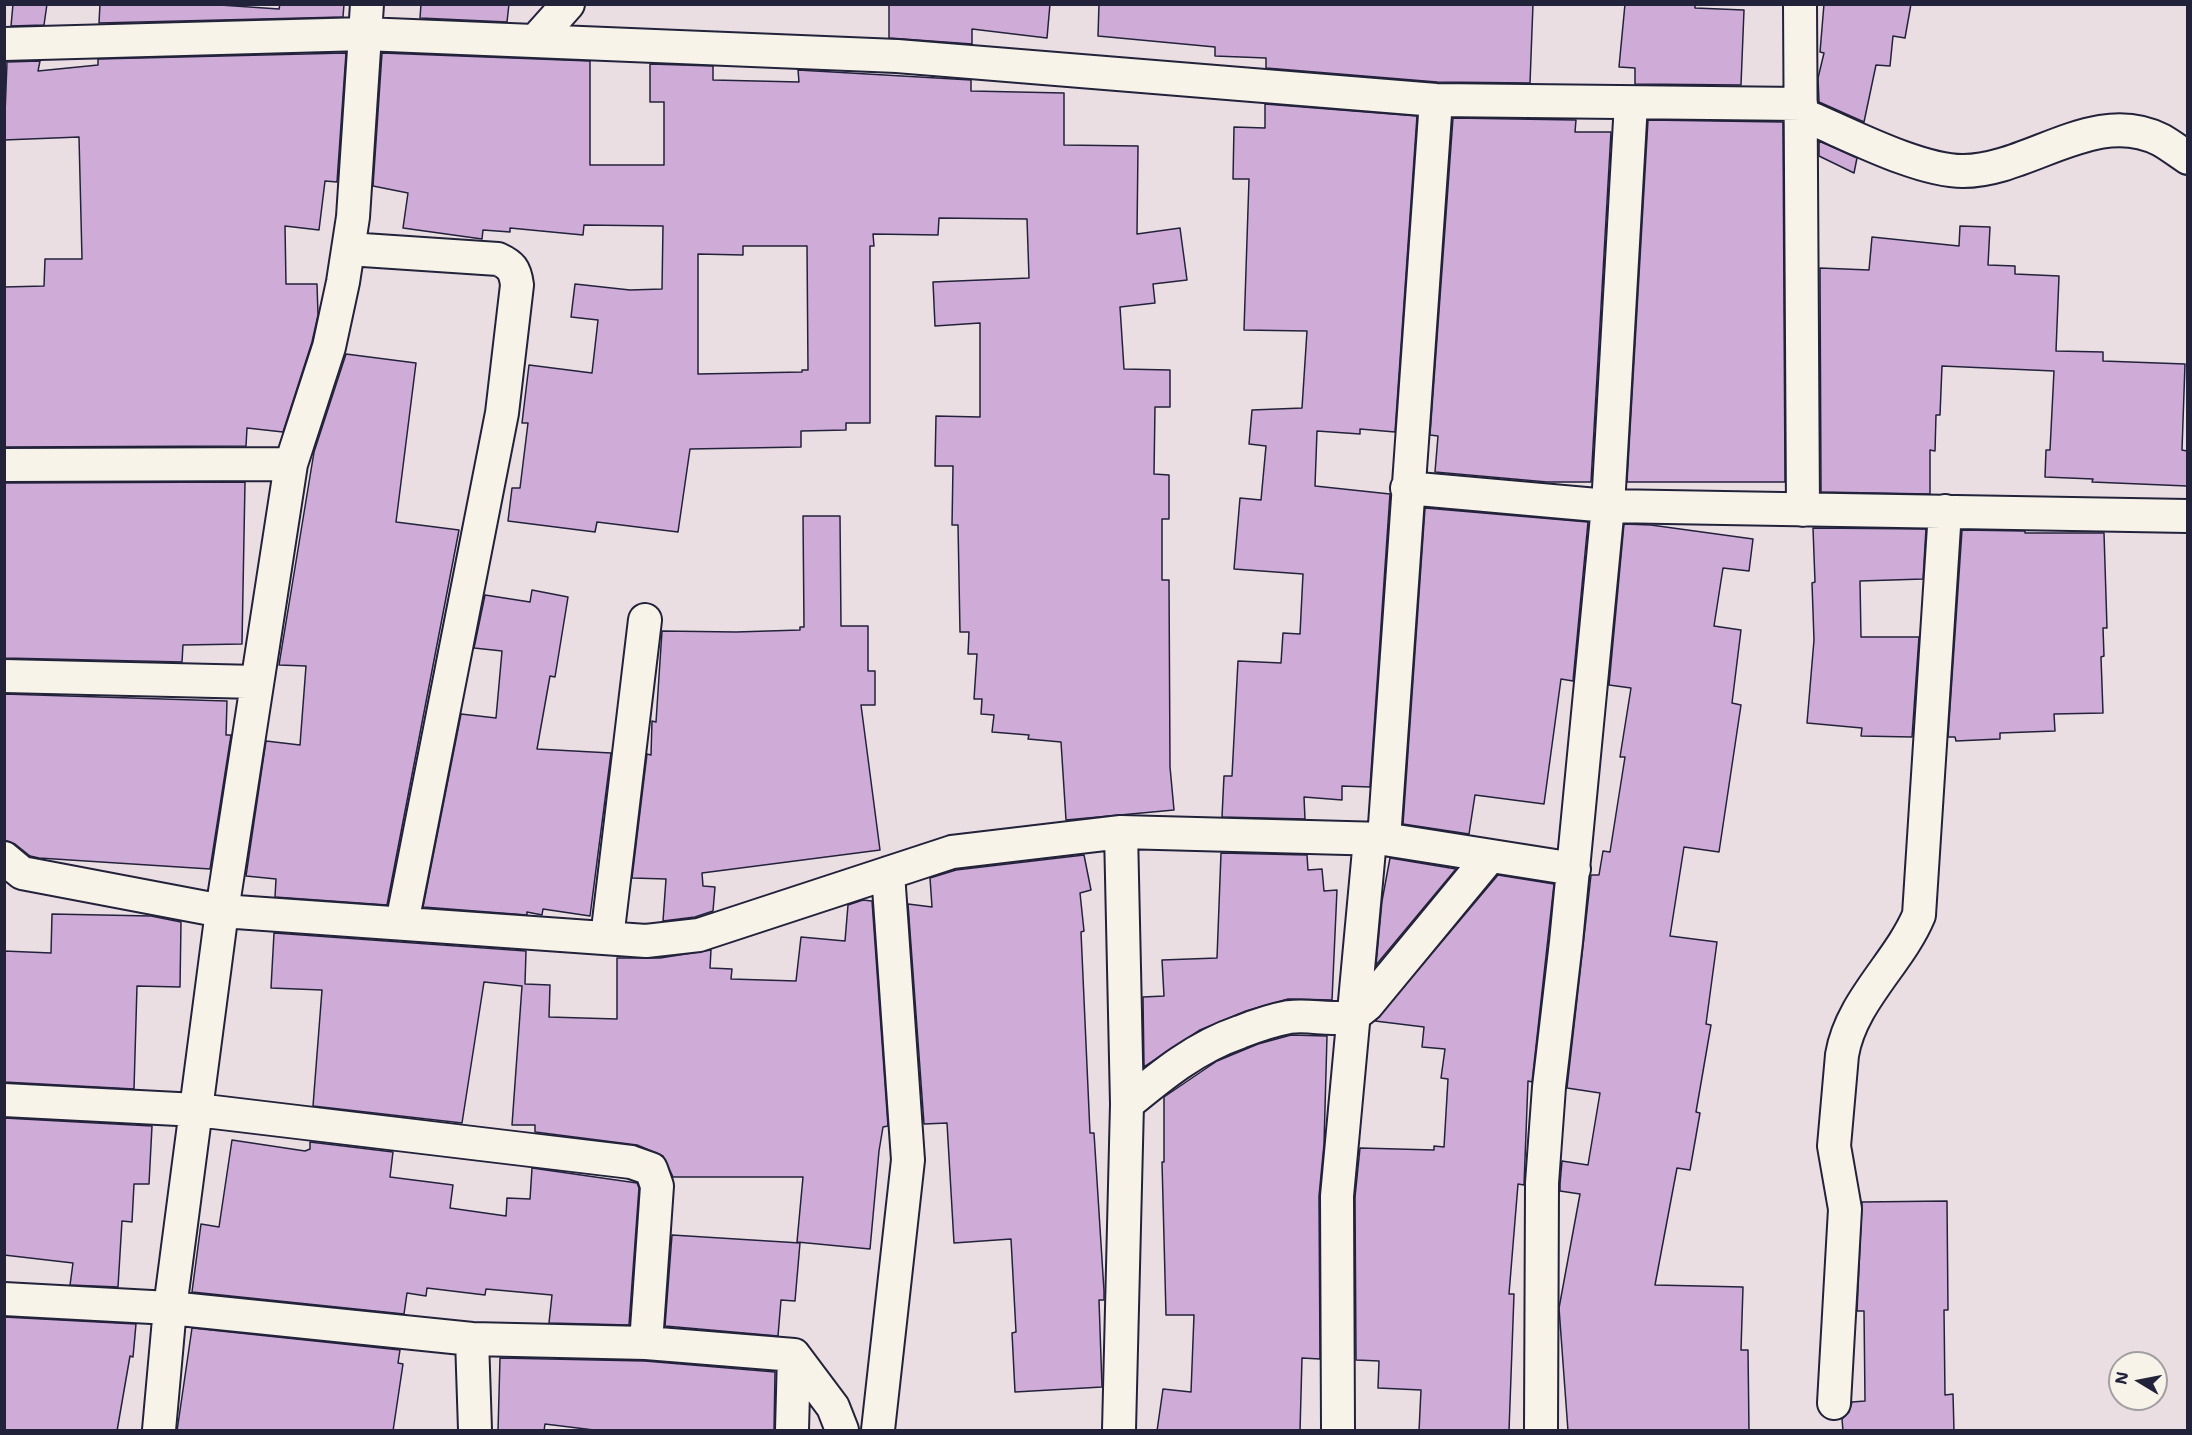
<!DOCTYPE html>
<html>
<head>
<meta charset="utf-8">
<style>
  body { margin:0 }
  #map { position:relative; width:2192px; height:1435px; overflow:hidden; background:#ebdee3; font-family:"Shantell Sans",sans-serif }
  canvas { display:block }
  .frame { position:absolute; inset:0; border:6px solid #22223b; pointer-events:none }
  .north { position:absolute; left:2108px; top:1351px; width:60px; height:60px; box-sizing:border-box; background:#f7f3e8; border:2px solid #a29fa3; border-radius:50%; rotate:280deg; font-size:16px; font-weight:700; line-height:24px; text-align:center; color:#22223b }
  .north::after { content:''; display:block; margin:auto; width:21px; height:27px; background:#22223b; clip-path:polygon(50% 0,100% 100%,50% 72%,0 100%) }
</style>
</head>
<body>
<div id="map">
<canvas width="2192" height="1435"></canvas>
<div class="frame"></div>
<div class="north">N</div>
</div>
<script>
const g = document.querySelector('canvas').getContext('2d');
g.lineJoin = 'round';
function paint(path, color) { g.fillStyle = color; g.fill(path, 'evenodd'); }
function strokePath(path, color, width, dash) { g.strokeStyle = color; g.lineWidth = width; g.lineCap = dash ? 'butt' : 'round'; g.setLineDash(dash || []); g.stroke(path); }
const building = new Path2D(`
  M13 4H47L44 25 11 26Z
  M100 4H205L279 9 280 4H344L343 17 99 23Z
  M421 4H509L507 22 420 18Z
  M889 4H1050L1047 38 972 29V44L889 38Z
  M1099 4H1533L1530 83 1437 82 1266 68V58L1215 56V47L1098 36Z
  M1625 4H1695V8L1744 10 1741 85 1635 84V68L1619 67Z
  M1824 4H1911L1905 38 1893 36 1890 66 1876 65 1864 122 1819 102 1818 78 1824 53 1820 52Z
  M346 53 337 182 325 181 319 230 285 226 286 284H317L318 315 312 342 283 432 247 428 246 446 4 447V287L44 286 45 259H82L79 137 4 140 7 62 40 61 38 71 98 65V59Z
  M382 53 590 61V165H664V102H650V64L713 66V80L799 82 798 70 971 80V91L1064 93V145L1138 146 1137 234 1180 228 1187 280 1153 284 1155 303 1120 307 1124 369 1170 370V407H1155L1154 474 1169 475V519H1162V580H1169L1170 767 1174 810 1066 820 1061 742 1028 739 1029 735 992 732 994 715 981 714 982 699H974L977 654H968L969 632H960L958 525H952L953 466H935L936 416 980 417V323L935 326 933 282 1029 278 1027 219 939 218 938 235 873 234 874 246H870V423H846V430L801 431V447L690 449 678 532 597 522 595 532 508 521 512 488H520L528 423H522L529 365 592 373 598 320 571 317 575 284 630 290 662 289 663 226 584 225 583 235 510 228V232L483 230 482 239 403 228 408 193 373 186ZM743 246H807L808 370H802V372L698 374V254L743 255Z
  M1265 104 1417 116 1395 432 1360 429V434L1317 431 1315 486 1390 494 1370 787 1342 786V800L1304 797 1305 819 1222 817 1224 776H1232L1238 661 1281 663 1283 633 1300 634 1303 574 1234 569 1240 498 1261 500 1266 446 1249 444 1252 410 1302 408 1307 331 1244 330 1249 179H1233L1234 127 1265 128Z
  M1453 118 1576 120 1575 132H1611L1591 482H1547L1435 472 1438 436 1430 435Z
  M1648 120 1783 122 1785 482H1627Z
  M1819 141 1857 158 1854 173 1819 156Z
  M1960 226 1990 227 1988 265 2015 266V274L2059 276 2056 351 2103 352V361L2185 364 2182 450 2187 451V486L2092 482 2093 479 2045 477 2046 450H2050L2054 371 1942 366 1940 415H1936L1935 451 1930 450V494L1821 492 1820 268 1869 270 1872 237 1959 246Z
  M346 354 416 363 396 522 459 530 387 905 275 897 276 879 246 876 266 741 300 745 306 666 279 665 314 452Z
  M245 482 242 644 183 645 182 662 4 658V483Z
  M1425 508 1588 522 1573 681 1561 679 1544 804 1475 795 1469 834 1403 824Z
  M803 516H840L841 626H868V671H875V705H861L880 850 702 873 703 886 715 887 713 911 695 917 663 921 666 879 632 878 647 754 651 755 652 721 656 722 662 631 736 632 800 630V627H804Z
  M1624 524 1651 525 1753 539 1749 571 1723 568 1714 626 1741 630 1732 703 1741 705 1719 852 1684 847 1670 936 1717 942 1706 1024 1711 1025 1696 1112 1700 1113 1690 1170 1677 1168 1655 1285 1743 1287 1741 1350H1748L1749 1431H1568L1559 1308 1580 1194 1560 1191V1184L1562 1161 1588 1165 1600 1093 1567 1088 1591 875H1599L1603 851 1610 852 1625 757H1620L1631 688 1609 685Z
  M1813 528 1926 529 1923 579 1860 581 1861 637H1919L1912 737 1861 736 1862 728 1807 723 1814 640 1812 583 1815 582Z
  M1962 530 2025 531V533H2104L2107 628H2103L2104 656 2101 657 2103 713 2054 714 2055 731 2000 733V739L1956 741 1955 737H1948Z
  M532 590 568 597 555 677 550 676 537 749 611 753 590 916 543 909 542 915 527 912V915L423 907 461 714 496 718 502 651 474 648 485 595 530 602Z
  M4 694 227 701 226 735H231L210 869 39 858 30 856 15 844 4 840Z
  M1221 853 1307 855 1308 870 1322 869 1324 891 1337 890 1332 1000 1288 999 1246 1011 1200 1030 1144 1067 1143 997 1164 996 1162 960 1217 958Z
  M1084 855 1091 890 1080 893 1084 931 1081 932 1090 1133H1094L1104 1291V1300H1099L1102 1387 1015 1392 1012 1333 1016 1332 1011 1239 954 1243 947 1123 924 1124 908 904 932 907 930 878 956 870Z
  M1390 858 1456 869 1376 965 1382 901Z
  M1498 875 1554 884 1532 1082 1528 1081 1524 1185 1518 1184 1509 1294H1514L1509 1431H1419L1421 1390 1378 1388 1379 1361 1356 1360 1355 1197 1360 1148 1434 1150V1146L1444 1147 1448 1079 1441 1078 1445 1049 1422 1047 1424 1027 1375 1021Z
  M863 900 872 901 888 1126 883 1127 879 1151 870 1249 797 1242 803 1177H673L663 1156 637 1145 535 1132V1125H512L522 986 484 982 462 1123 313 1106 322 990 271 988 274 933 526 951 525 984 550 985 549 1017 617 1019V958H660L711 950 710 968 732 969 731 979 796 981 801 937 845 941 848 905Z
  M52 914 151 916 181 922 180 987 137 986 134 1089 4 1082V951L51 953Z
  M1291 1035 1327 1036 1324 1144 1319 1196 1320 1359 1302 1358 1300 1431H1157L1163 1389 1191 1392 1194 1315H1166L1162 1162H1164V1097L1217 1061 1258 1044Z
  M4 1118 152 1126 149 1184H134L132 1222 122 1221 118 1287 70 1285 73 1263 4 1255Z
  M232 1140 305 1151 310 1149V1142L393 1152 390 1177 453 1185 450 1208 506 1216 507 1198 530 1199 532 1168 637 1183 639 1188 629 1325 549 1323 552 1295 486 1289 485 1295 427 1288 426 1296 407 1293 404 1314 192 1292 201 1224 219 1227Z
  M1947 1201 1948 1310H1944L1945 1395 1953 1394 1954 1431H1843L1842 1419 1849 1412 1852 1402 1865 1401 1864 1311H1857L1862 1202Z
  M672 1235 800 1243 795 1301 781 1300 778 1336 665 1326Z
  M4 1317 136 1324 133 1357 130 1356 117 1431H4Z
  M192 1328 400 1350 398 1363 403 1364 393 1431H177Z
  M500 1358 645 1361 775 1372 774 1431H602L545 1424 544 1431H498Z`);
paint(building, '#cfacd7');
strokePath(building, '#22223b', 1.5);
const street = new Path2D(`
  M1800 4 1803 510
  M536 40 568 4
  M4 44 364 34 897 56 1436 100 1801 104
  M1801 114C1845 132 1917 171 1963 171 2029 171 2095 106 2161 140 2170 145 2179 152 2188 158
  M348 249 498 259C511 265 515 269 517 285L502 413 402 923
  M4 465 291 464
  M1407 488 1608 506 2188 516
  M4 676 257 682
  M1384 839 1436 100
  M4 858 22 873 222 911 646 941 699 935 952 852 1121 832 1384 839 1574 869
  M607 938 645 620
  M4 1100 197 1110 631 1162 651 1169 657 1186 646 1343
  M1127 1104C1162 1075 1196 1047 1240 1032 1255 1026 1273 1020 1289 1017 1320 1013 1342 1028 1367 1005L1490 856
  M4 1299 170 1308 472 1339 646 1343 794 1355 833 1407 842 1430
  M472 1339 475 1430
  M1834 1403 1845 1209 1834 1146 1842 1055C1851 1001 1899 963 1919 915L1945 511
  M159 1430 170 1308 222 911 291 464 329 347 343 282 353 217 367 4
  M792 1430 794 1355
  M878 1430 908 1160 888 873
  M1119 1430 1127 1104 1121 832
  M1338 1430 1337 1196 1370 839
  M1541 1430 1542 1183 1549 1087 1566 942 1608 506 1631 103`);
strokePath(street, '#22223b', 36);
strokePath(street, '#f7f3e8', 32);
</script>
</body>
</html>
